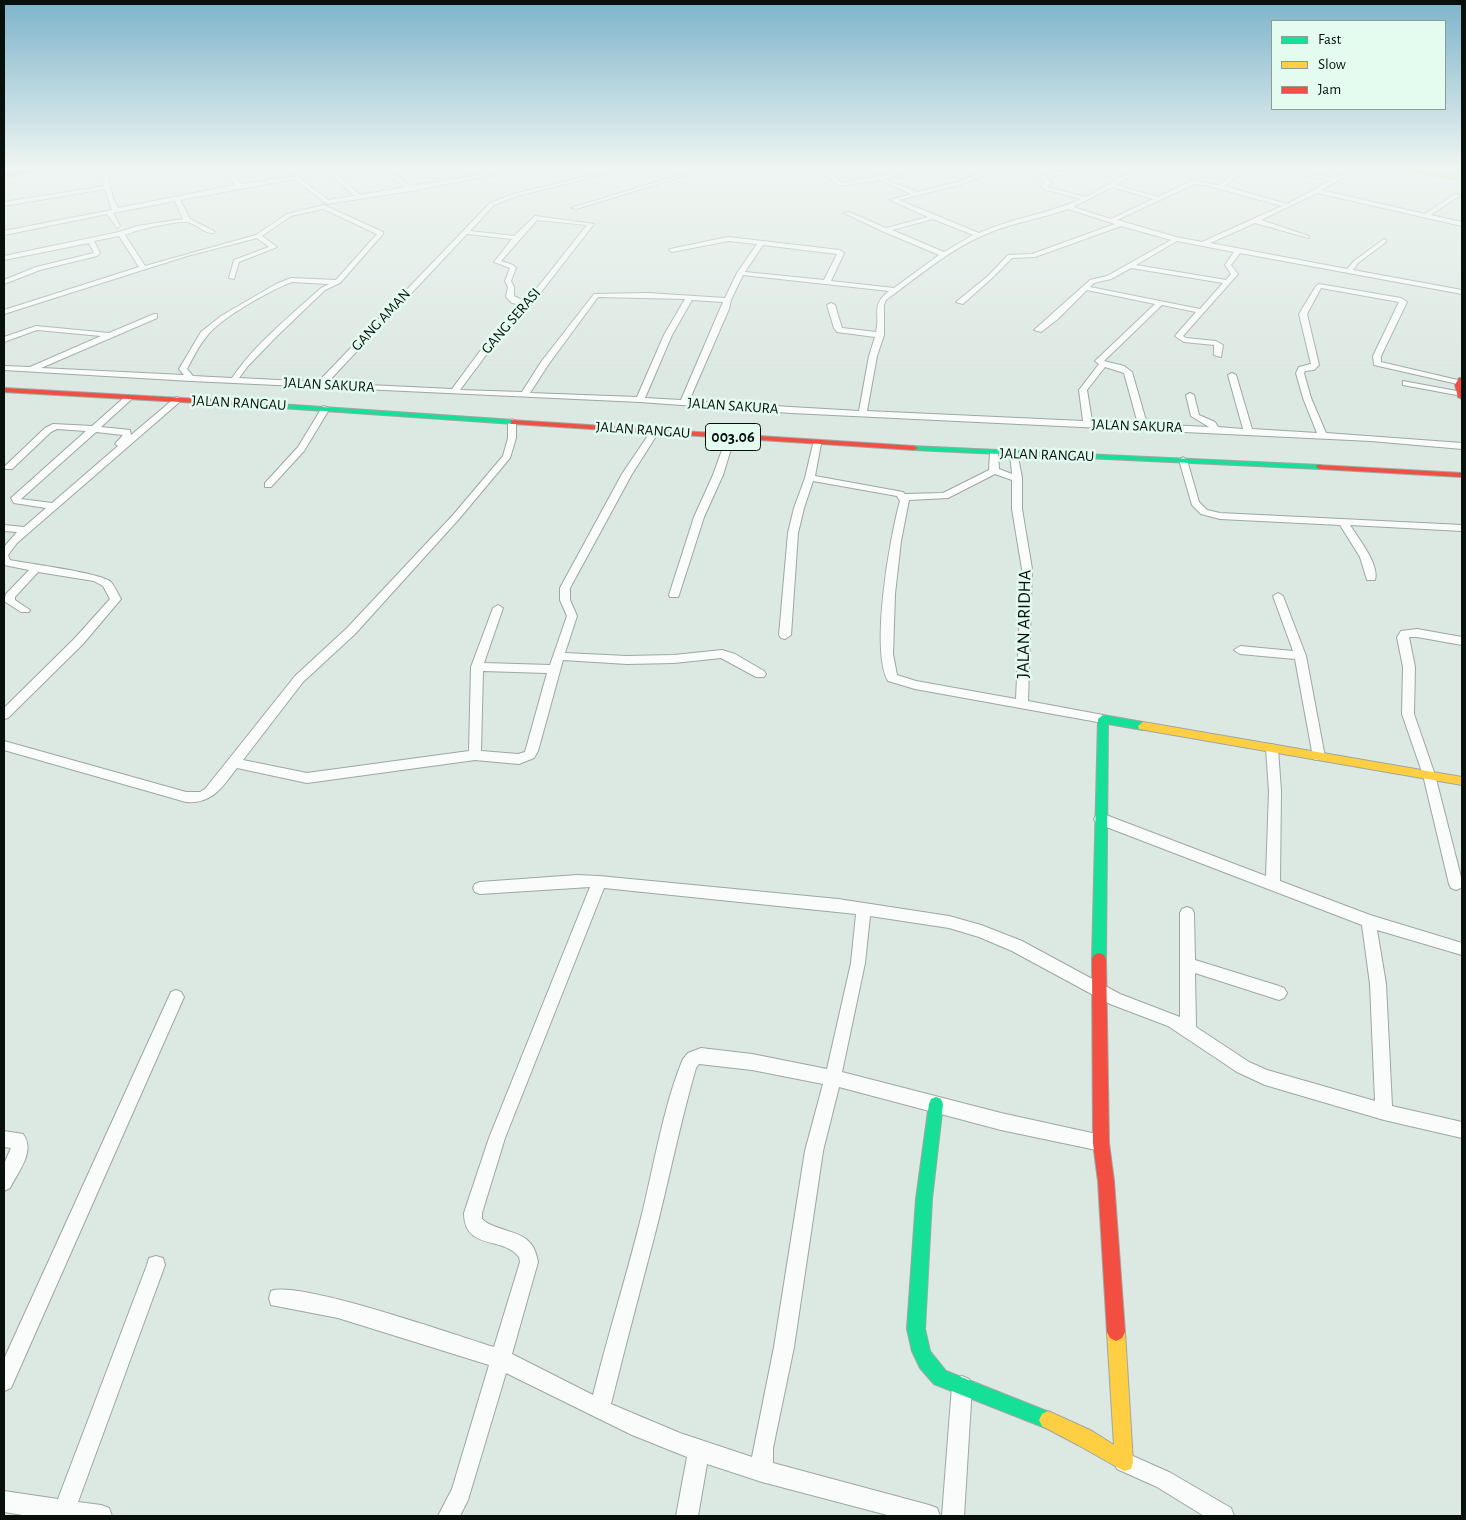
<!DOCTYPE html>
<html>
<head>
<meta charset="utf-8">
<style>
  body { margin:0 }
  #map { position:relative; width:1466px; height:1520px; overflow:hidden; background:#dce8e2; font-family:"Alegreya Sans",sans-serif }
  canvas { display:block }
  .frame { position:absolute; inset:0; border:5px solid #08100c; pointer-events:none }
  .legend { position:absolute; left:1271px; top:20px; width:175px; height:90px; box-sizing:border-box; background:#e4fbf0; border:1px solid #8c9d95; margin:0; padding:6px 9px; list-style:none; font-size:15px; color:#08100c }
  .legend li { display:flex; align-items:center; gap:10px; height:25px }
  .legend b { width:25px; border:1px solid #8c9d95 }
</style>
</head>
<body>
<div id="map">
<canvas width="1466" height="1520"></canvas>
<div class="frame"></div>
<ul class="legend">
<li><b style="height:6px;background:#16e098"></b>Fast</li>
<li><b style="height:6px;background:#ffcf43"></b>Slow</li>
<li><b style="height:6px;background:#f24e42"></b>Jam</li>
</ul>
</div>
<script>
const g = document.querySelector('canvas').getContext('2d');
g.lineJoin = 'round';
function paint(path, color) { g.fillStyle = color; g.fill(path, 'evenodd'); }
function strokePath(path, color, width, dash) { g.strokeStyle = color; g.lineWidth = width; g.lineCap = dash ? 'butt' : 'round'; g.setLineDash(dash || []); g.stroke(path); }
function label(font, color, halo, rows, align = 'center') {
  g.font = font + ' "Alegreya Sans",sans-serif'; g.lineWidth = 5; g.setLineDash([]); g.textBaseline = 'middle'; g.strokeStyle = halo; g.fillStyle = color; for (const [text, x, y, turn = 0] of rows) {
    g.save(); g.translate(x, y); g.rotate((+turn || 0) * Math.PI / 180); g.textAlign = isNaN(turn) ? turn : align; if (halo) g.strokeText(text, 0, 0); g.fillText(text, 0, 0); g.restore();
  }
}
paint(new Path2D(`
  M20 169H40L39 171 4 178V172Z`), '#7eb39d');
const street = new Path2D(`
  M100 169H106L113 198 118 208 235 185 225 169H231L241 184 297 176 328 200 354 196 325 169H331L334 171 364 169 337 174 360 195 405 187 381 169H387L411 186 514 169H525L411 191 327 204 294 179 180 200 190 219 214 231V233C204 234 196 223 186 222 174 221 136 230 125 235L145 266 256 235 287 214 324 205 383 232V234L340 283 325 290 276 337 248 366 239 378 318 382 490 203 513 194 618 169H627L517 196 494 205 470 231 514 236 535 216 594 224 524 314 489 351 460 390 522 392 541 362 594 294 648 293 725 298 737 273 757 244 728 241 672 252 669 250 670 249 728 237 840 250 844 253 831 281 894 288 939 255 882 231 844 213 849 212 886 228 928 217 890 200 911 194 880 180 839 186 818 169H824L842 183 915 169 885 179 917 192 958 182 993 169H1000L962 184 899 200 979 233C1012 218 1048 214 1081 199L1043 189 1041 186 1045 182 1038 178 1050 172 1084 169 1076 172 1045 178 1052 182 1047 187 1086 197 1135 169H1141L1116 185 1158 197 1193 180 1218 185 1242 169H1248L1224 186 1287 204 1330 181 1281 169H1290L1334 178 1352 169H1359L1321 190 1425 214 1455 194H1459V196L1431 215 1462 222V226L1317 193 1261 220 1309 236V238L1255 223 1210 243 1347 269 1354 261 1384 239 1386 240V242L1358 263 1353 270 1462 290V294L1240 253 1231 265 1238 274 1183 336 1186 338 1216 341 1223 345 1221 357 1214 355V345L1184 342 1175 336 1196 312 1162 305 1104 361 1124 366 1132 372 1147 424 1209 427 1191 416 1186 395 1190 393 1194 395 1199 415 1215 422 1218 427 1243 429 1228 375 1232 373 1236 375 1252 429 1317 433 1303 398 1296 373 1299 367 1311 364 1299 314 1316 286 1319 284 1401 298 1407 302 1381 356V362L1462 381V385L1374 365 1373 356 1399 302 1321 288 1307 314 1319 365 1314 370 1305 371 1304 373 1311 398 1326 433 1462 443V449L1371 441 791 413 640 402 191 381 4 370V366L30 367 101 336 37 330 4 342V337L36 326 109 333 154 314H157V318L41 368 184 375 179 369 201 332 221 316 276 284 291 278 336 280 377 234 323 209 291 216 262 236 277 247 239 262 234 279 229 278 234 260 269 247 257 238 187 256 4 314V310L139 267 119 236 94 241 100 253 97 256 40 270 4 284V280L36 267 94 253 89 243 4 260V256L119 232 137 226 183 219 175 201 113 213 120 226 117 228 107 214 4 235V231L112 210 105 189 4 206V202L104 186ZM1194 184 1205 185 1282 206 1202 242 1176 237 1117 220ZM1112 187 1153 199 1111 219 1073 207ZM1068 209 1115 224 1032 254 1008 255 988 276 956 302 963 304 992 278 1012 258 1035 257 1121 226 1171 240 1107 276 1090 280 1034 330 1041 332 1058 319 1087 290 1155 304 1095 361 1099 364 1079 390 1083 421 867 411 877 356 884 335V305L886 300C919 276 952 247 991 232 1016 222 1043 218 1068 209ZM933 219 973 235 944 252 892 230ZM537 220 587 225 526 302 514 296V287L511 281 516 268 513 265 501 261ZM467 234 512 239 494 262 510 268 505 281 508 287 506 297 512 303 523 305 483 347 452 389 327 383ZM1177 241 1234 252 1225 265 1231 274 1226 280 1136 265ZM763 245 837 254 824 280 745 272ZM1131 268 1223 283 1200 309 1090 287 1094 283 1111 279ZM743 275 889 291C870 306 881 313 876 332L842 328 835 305 831 303 827 305 834 328 837 332 875 337 869 356 859 411 689 401 729 309 731 300ZM292 282 329 284 321 288C290 316 256 343 232 378L193 376 187 369C193 358 199 345 207 336 221 318 270 290 292 282ZM598 297 685 299 664 335 637 397 530 393 548 365ZM692 300 723 302 681 400 645 398 672 335ZM1105 367 1124 373 1138 424 1092 421 1087 390Z
  M699 169H707L576 209 571 208Z
  M1454 169H1460L1454 175H1450Z
  M1403 381 1462 392V396L1403 385Z
  M127 395 134 397 101 427 130 430 131 435 176 397 183 399 17 543 8 555 10 560C29 564 102 573 111 582 115 587 118 594 121 599L83 644 8 718 4 719V708L75 638 110 599 103 586 94 581 38 572 15 597V600L30 610 29 612H21L4 601 6 594 29 570 4 565V547L17 532 4 531V525L24 527 46 508 14 503 11 498 86 431 57 429 51 432 12 469H6L4 467 45 428 53 424 92 426ZM96 432 123 435 115 444 118 446 52 503 21 499Z
  M323 406 330 408 304 451 271 487H265V483L298 447Z
  M512 419 516 422V438L510 458 459 519 355 634 303 682 243 760 307 773 469 751 471 667 493 608 498 605 503 608 484 663 550 665 567 616 560 600V588L622 474 653 428 656 427 660 430 632 474 570 588V600L577 616 565 653 627 656 674 655 722 650 735 654 764 671 766 674 764 677H756L721 658 674 663 627 664 563 660 538 751 534 758 519 764 475 760 307 783 237 768C222 787 213 804 186 802L4 750V741L186 792H200L205 789 295 676 347 628 453 515 503 456 508 438V422ZM483 671 547 673 525 752 518 754 481 751Z
  M731 433 735 436 723 475 704 517 679 595 678 597H670L669 595 694 517 713 475 727 436Z
  M817 441 821 444 815 476 903 492 905 494 943 493 989 470 990 453 994 450 998 453 999 469 1012 474 1010 454 1014 451 1017 452 1022 478V509L1032 569 1028 701 1103 715 1109 719 1107 722 1103 723 915 689 888 681C870 649 890 537 900 501L897 496 813 481 804 508 798 533 791 635 785 639 781 638 779 635 788 533 794 508 805 478 813 444ZM995 474 1012 480V509L1022 569 1016 699 916 681 897 675 893 654 895 594 901 541 909 500 948 498Z
  M1183 457 1187 460 1199 502 1207 510 1220 513 1462 525V531L1350 525C1358 538 1380 565 1375 580H1367L1360 557 1340 525 1220 519 1201 514 1192 505 1179 460Z
  M1278 593 1283 596 1306 656 1325 757 1323 760H1315L1313 757 1295 659 1240 654 1234 650 1240 646 1293 651 1273 596Z
  M1417 629 1462 637V645L1417 637H1409L1415 667 1414 714 1435 775 1462 881 1461 888 1456 890 1451 888 1449 884 1423 775 1402 714 1403 667 1397 637 1401 631Z
  M1272 744 1276 746 1278 749 1281 791 1280 881 1370 915 1462 943V955L1377 930 1386 984 1392 1106 1462 1122V1138L1384 1120 1265 1085 1237 1072 1168 1026 1110 1004 1012 951 979 937 949 928 870 916 865 963 842 1072 1001 1113 1101 1135 1107 1137 1109 1143 1107 1149 1101 1151 1001 1130 839 1087 823 1151 794 1347 773 1448V1463L929 1505 937 1508 940 1516H891L762 1482 707 1464 698 1516H676L687 1457 632 1435 506 1373 468 1500 460 1516H438L452 1489 489 1365 338 1318 271 1305 269 1298 271 1291C299 1280 457 1336 494 1347L520 1262 519 1257C504 1236 464 1251 464 1213L489 1138 590 887 480 894 475 892 473 888 475 884 480 882 577 875 599 876 838 899 949 916 981 925 1022 941 1120 994 1180 1017V913L1182 909 1187 907 1192 909 1194 913 1195 960 1279 986 1284 988 1287 993 1284 998 1279 1000 1195 973 1196 1027 1249 1062 1267 1070 1375 1101 1370 984 1362 925 1096 823 1094 819 1096 815 1101 814 1106 815 1266 876 1269 791 1266 749 1268 746ZM604 888 856 914 851 963 827 1069 752 1054 701 1048 688 1053 683 1059C664 1104 654 1165 642 1214 627 1275 608 1334 593 1395L512 1354 538 1262C533 1230 510 1235 487 1223L482 1219V1213L505 1138ZM699 1064 752 1070 823 1084 805 1151 774 1347 752 1457 680 1433 611 1404C625 1347 640 1291 655 1234 669 1179 680 1123 696 1068Z
  M176 990 181 992 184 997 11 1388 4 1391V1359L171 992Z
  M4 1131 23 1134C36 1151 18 1172 10 1188L4 1191V1164L11 1148 4 1147Z
  M156 1256 163 1258 165 1265 78 1502 101 1505 109 1508 112 1516H29L4 1512V1491L58 1499 147 1265 149 1258Z
  M962 1376 969 1379 972 1386 964 1516H942L952 1386 955 1379Z
  M1124 1452 1171 1473 1231 1508 1234 1516H1204L1157 1487 1117 1469 1114 1462 1117 1455Z`);
const fast = new Path2D(`
  M249 402 514 420 518 422 514 424 252 406 248 404Z
  M911 446 1320 465 1324 467 1320 469 914 450 910 448Z
  M1103 715 1143 722 1148 726 1143 730 1108 724 1106 959 1104 963 1099 965 1094 963 1092 959 1098 719Z
  M936 1097 941 1099 943 1104 932 1199 925 1329 930 1351 946 1371 1054 1414 1057 1420 1054 1426 1048 1429 934 1384 920 1368 912 1351 907 1329 916 1199 929 1104 931 1099Z`);
const slow = new Path2D(`
  M1398 169H1408L1462 177V180Z
  M1143 722 1462 777V785L1139 729 1138 726Z
  M1116 1323 1122 1326 1125 1332 1133 1462 1131 1469 1124 1471 1078 1445 1042 1426 1039 1420 1042 1414 1048 1411 1092 1431 1114 1445 1107 1332 1110 1326Z`);
const jam = new Path2D(`
  M1459 378H1462V399L1458 397 1455 385Z
  M4 388 252 402 256 404 252 406 4 392Z
  M511 420 914 446 918 448 914 450 514 424H511Z
  M1317 465 1462 473V477L1320 469 1316 467Z
  M1099 953 1104 955 1106 959 1109 1143 1114 1181 1125 1332 1122 1338 1116 1341 1110 1338 1107 1332 1098 1181 1093 1143 1092 959 1094 955Z`);
strokePath(street, '#9ea7a2', 2);
strokePath(fast, '#9ea7a2', 2);
strokePath(slow, '#9ea7a2', 2);
strokePath(jam, '#9ea7a2', 2);
paint(street, '#fafcfb');
paint(fast, '#16e098');
paint(slow, '#ffcf43');
paint(jam, '#f24e42');
const sky = g.createLinearGradient(0, 0, 0, 382);
sky.addColorStop(0, '#7db4ca');
sky.addColorStop(0.44, '#eff5f2');
sky.addColorStop(1, '#eff5f200');
g.fillStyle = sky;
g.fillRect(0, 0, 1466, 382);
label('15px', '#08100c', '#e4fbf0', [
  ["GANG AMAN",381,320,-47],
  ["GANG SERASI",511,321,-49],
  ["JALAN SAKURA",329,385,3],
  ["JALAN RANGAU",239,403,3],
  ["JALAN SAKURA",733,406,4],
  ["JALAN SAKURA",1137,426,2],
  ["JALAN RANGAU",643,430,4],
  ["JALAN RANGAU",1047,455,2]
]);
for (const [x, y, w] of [
  [733,437,55]
]) { const box = new Path2D(); box.roundRect(x - w / 2, y - 13.5, w, 27, 4); g.fillStyle = '#e4fbf0'; g.fill(box); strokePath(box, '#08100c', 1); }
label('bold 16px', '#08100c', null, [
  ["003.06",733,437]
]);
label('18px', '#08100c', '#e4fbf0', [
  ["JALAN ARIDHA",1024,624,-89]
]);
</script>
</body>
</html>
